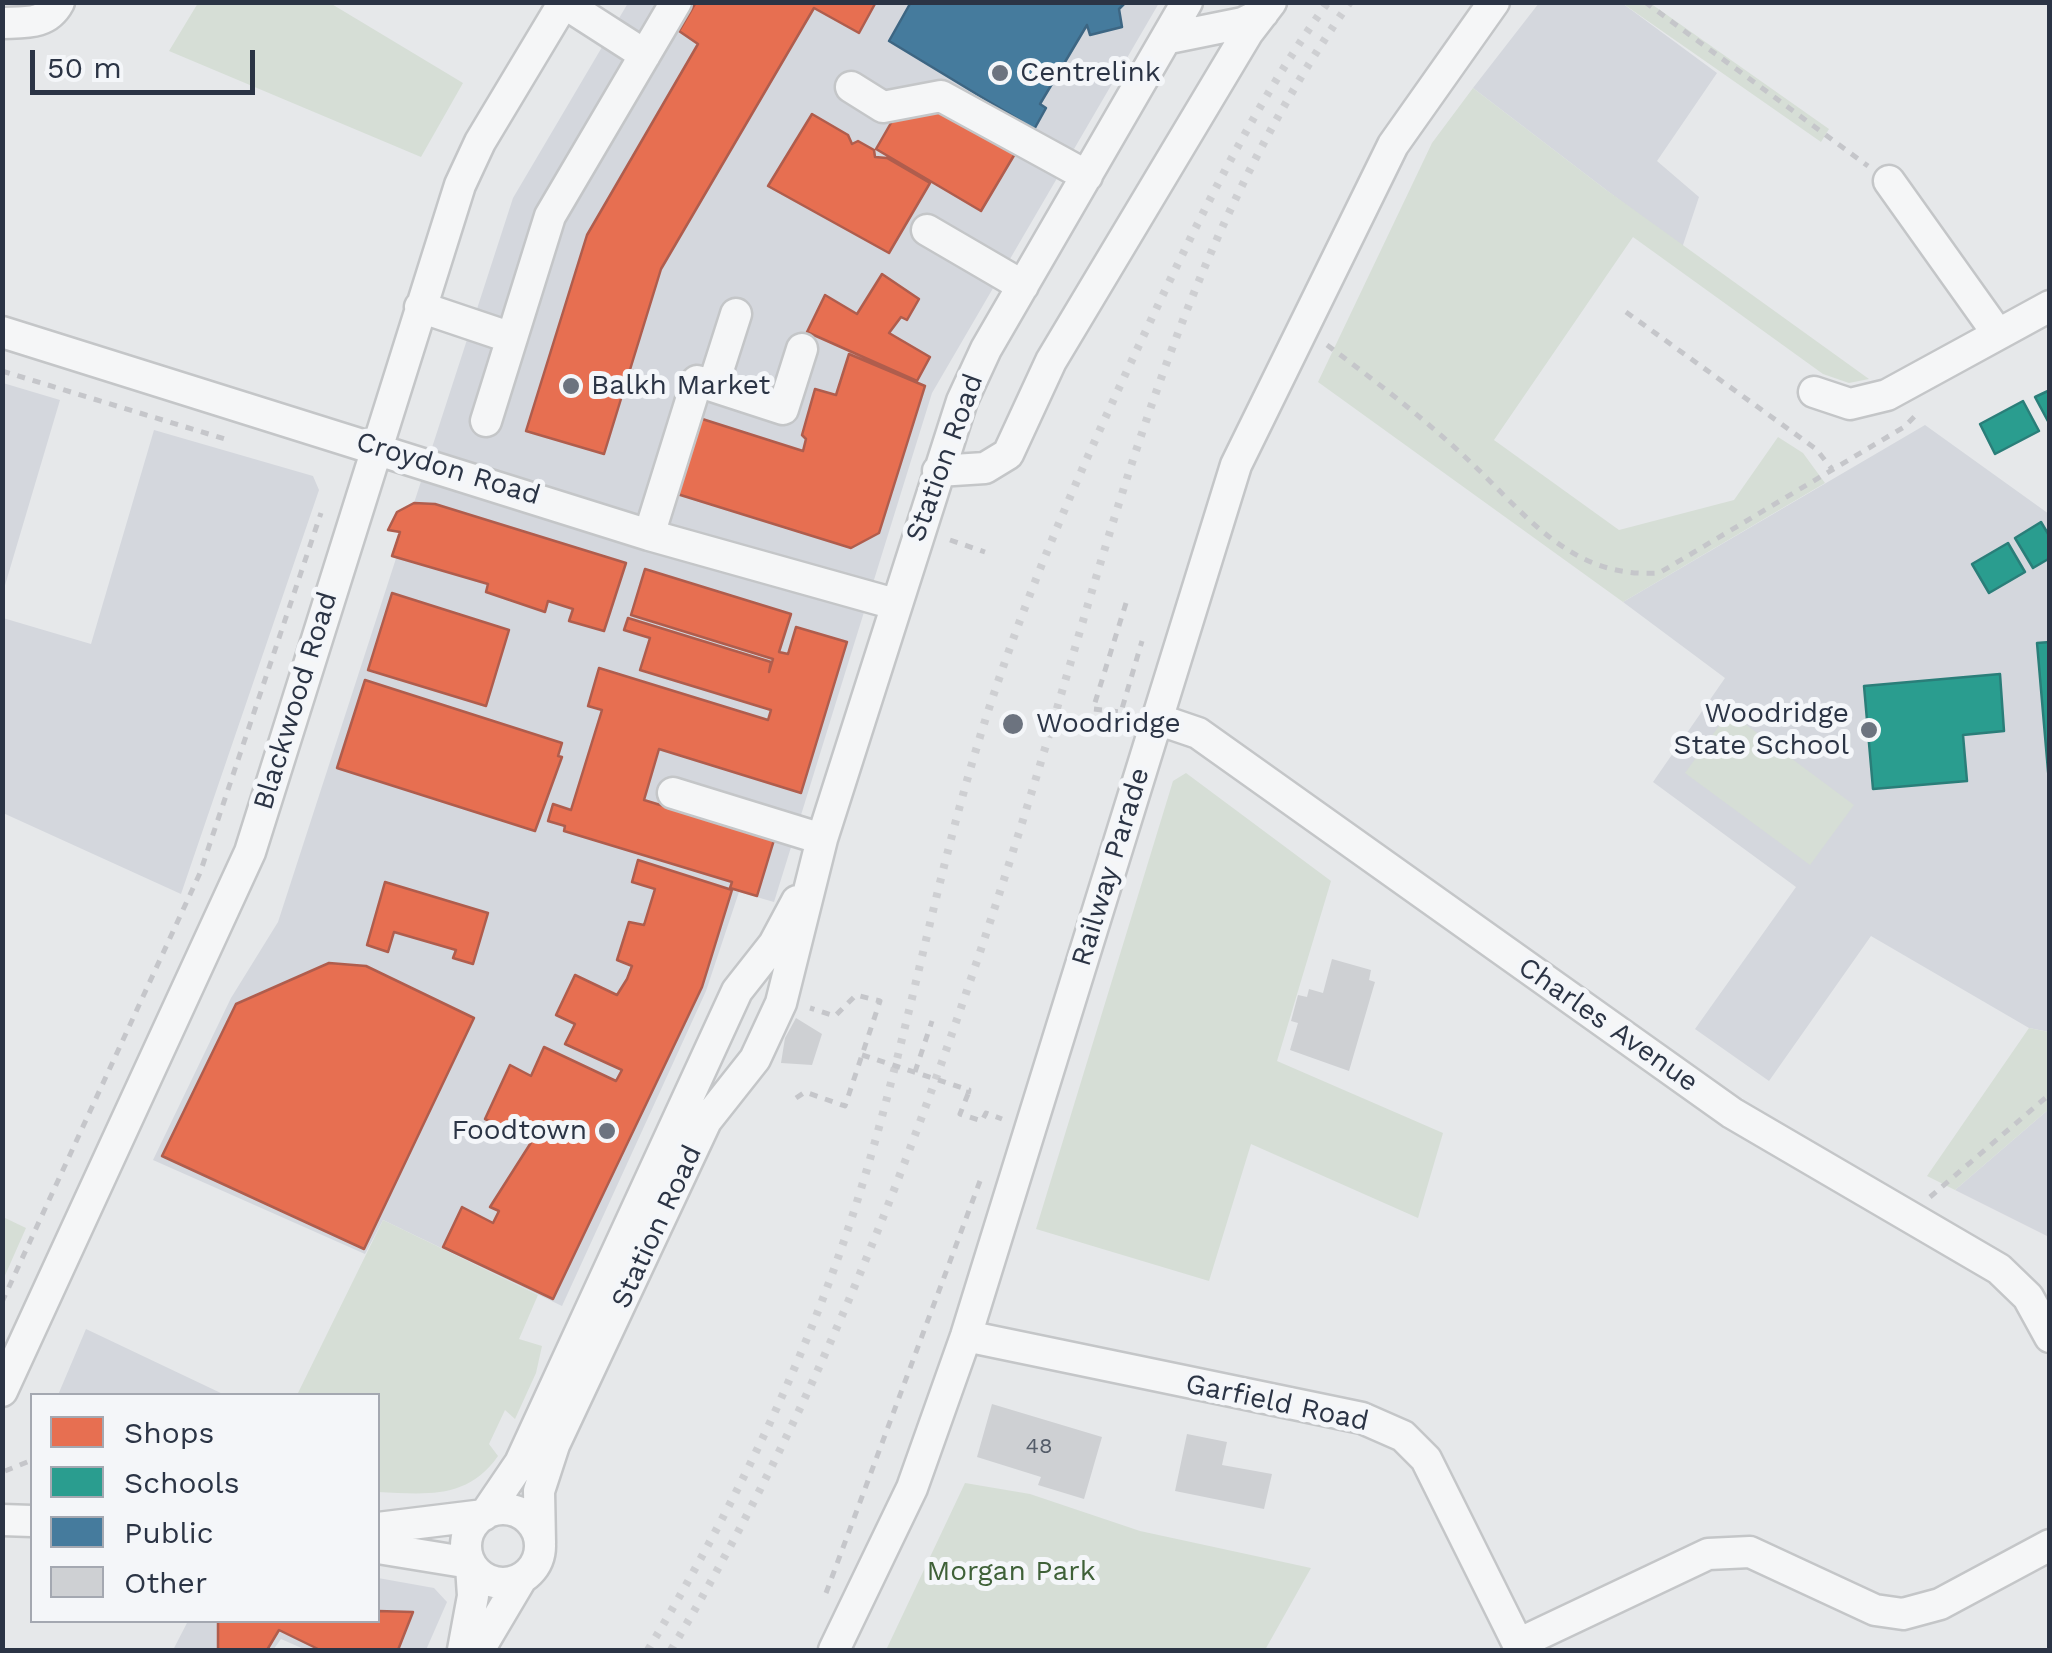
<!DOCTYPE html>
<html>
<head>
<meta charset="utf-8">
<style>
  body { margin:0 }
  #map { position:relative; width:2052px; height:1653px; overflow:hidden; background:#e6e8ea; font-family:"Work Sans",sans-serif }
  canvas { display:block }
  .frame { position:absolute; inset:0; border:5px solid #2b3445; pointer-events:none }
  .legend { position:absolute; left:30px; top:1393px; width:350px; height:230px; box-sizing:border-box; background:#f4f6f9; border:2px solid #a4a8b1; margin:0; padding:12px 18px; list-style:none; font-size:30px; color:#2b3445 }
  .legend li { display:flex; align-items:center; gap:20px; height:50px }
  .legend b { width:50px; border:2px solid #a4a8b1 }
  .scale { position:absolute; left:30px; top:50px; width:225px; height:45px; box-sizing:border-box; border:5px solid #2b3445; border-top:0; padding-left:12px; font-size:30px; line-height:35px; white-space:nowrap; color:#2b3445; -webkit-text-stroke:8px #f4f6f9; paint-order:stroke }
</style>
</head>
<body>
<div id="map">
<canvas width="2052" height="1653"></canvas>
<div class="frame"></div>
<ul class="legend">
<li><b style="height:28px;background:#e76f51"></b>Shops</li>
<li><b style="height:28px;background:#2a9d8f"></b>Schools</li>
<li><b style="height:28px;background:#457b9d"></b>Public</li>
<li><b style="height:28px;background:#ced0d3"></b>Other</li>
</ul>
<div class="scale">50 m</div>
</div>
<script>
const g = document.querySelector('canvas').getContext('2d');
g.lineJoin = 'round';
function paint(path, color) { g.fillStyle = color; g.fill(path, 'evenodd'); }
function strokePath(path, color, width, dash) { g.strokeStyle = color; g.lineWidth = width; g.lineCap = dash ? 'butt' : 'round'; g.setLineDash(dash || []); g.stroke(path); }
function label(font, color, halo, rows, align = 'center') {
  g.font = font + ' "Work Sans",sans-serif'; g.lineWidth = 10; g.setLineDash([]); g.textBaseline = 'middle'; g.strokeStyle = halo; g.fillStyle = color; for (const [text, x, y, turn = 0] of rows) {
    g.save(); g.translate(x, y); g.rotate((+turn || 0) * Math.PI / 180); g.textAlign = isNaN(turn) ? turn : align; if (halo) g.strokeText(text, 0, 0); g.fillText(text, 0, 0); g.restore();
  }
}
paint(new Path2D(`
  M628 3H1159L932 393 774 902 739 892 706 991 562 1306 383 1220 365 1254 153 1160 231 998 278 922 513 198Z
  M1539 3H1622L1717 73 1657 161 1699 197 1682 248 1473 88Z
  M3 383 60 400 3 592 2 383Z
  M1925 425 2049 514V1032L2029 1028 1871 936 1769 1081 1695 1029 1796 887 1653 782 1725 678 1623 602Z
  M154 430 313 476 319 490 181 894 3 813V618L91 644Z
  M2049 1109V1237L1955 1190Z
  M86 1329 225 1395H58Z
  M378 1578 434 1588 447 1602 426 1650H306L281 1639 273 1650H173L188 1621 378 1620Z`), '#d4d7dd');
paint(new Path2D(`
  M198 3H330L463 83 421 157 169 51Z
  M1622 3H1650L1829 129 1821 142Z
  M1473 88 1605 189 1869 379 1849 383 1823 374 1633 237 1494 440 1619 530 1734 500 1778 437 1803 453 1825 483 1623 602 1318 382 1432 143Z
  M1729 712 1854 805 1810 865 1685 773Z
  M1186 773 1331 881 1277 1061 1443 1133 1418 1218 1251 1144 1209 1281 1036 1229 1173 781Z
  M2029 1028 2049 1032V1109L1955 1190 1927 1176Z
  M3 1217 26 1228 3 1280Z
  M383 1220 538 1295 519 1339 542 1346 536 1373 515 1419 505 1410 489 1444 498 1456C467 1500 426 1494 378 1492V1396L297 1395Z
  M965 1483 1030 1494 1140 1531 1311 1568 1265 1650 887 1648Z`), '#d6ded6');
const shops = new Path2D(`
  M696 2H876L859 33 814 8 661 269 604 454 526 431 587 235 698 44 679 31Z
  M940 105 1016 152 981 211 876 149 895 116Z
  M812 114 848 135 852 144 858 141 874 150 875 157 887 158 930 183 889 253 768 186Z
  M882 274 919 299 907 320 901 317 889 333 930 357 917 381 807 332 825 295 857 314Z
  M849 354 925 386 879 533 851 548 674 493 696 417 803 451 806 439 802 435 815 389 836 395Z
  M414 503 435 504 626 563 604 631 569 621 573 609 548 601 545 612 486 592 488 584 392 556 400 532 388 530 397 512Z
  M645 569 791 614 779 652 788 654 796 627 847 642 801 793 659 749 644 800 774 840 757 896 730 888 732 882 564 831 565 826 548 821 553 804 571 810 602 710 588 706 599 668 768 720 771 710 640 670 650 638 624 630 628 618 771 662 769 672 773 659 631 615Z
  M392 593 509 630 486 706 368 670Z
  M365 680 562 743 558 756 562 757 535 831 337 768Z
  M638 860 732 890 702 987 553 1299 443 1247 462 1207 493 1223 499 1211 490 1207 532 1141 485 1119 510 1065 531 1076 544 1047 616 1081 622 1070 565 1044 575 1024 556 1015 575 975 617 995 627 979 632 966 617 960 629 922 644 925 655 889 632 882Z
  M385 882 488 913 473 964 453 958 456 950 394 932 388 952 367 945Z
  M329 963 366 966 474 1018 364 1249 162 1156 236 1004Z
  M378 1611 413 1612 398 1650H320L279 1630 267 1650H218V1620H378Z`);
paint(shops, '#e76f51');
strokePath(shops, '#af5d4d', 2.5);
const schools = new Path2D(`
  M2050 390V425L2035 397Z
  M2023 401 2039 431 1995 454 1980 424Z
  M2041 522 2050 537V558L2033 568 2015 538Z
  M2008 543 2025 572 1989 593 1972 564Z
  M2050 642V794L2037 643Z
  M2000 674 2004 731 1963 735 1967 781 1873 789 1864 686Z`);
paint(schools, '#2a9d8f');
strokePath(schools, '#2a7e79', 2.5);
const public = new Path2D(`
  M911 2H1126L1119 9 1122 27 1090 35 1087 25 1040 104 1046 108 1031 135 1018 126 1021 121 889 41Z`);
paint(public, '#457b9d');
strokePath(public, '#3d6683', 2.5);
paint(new Path2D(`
  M1332 959 1371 970 1369 980 1375 982 1349 1071 1290 1050 1298 1023 1291 1021 1298 995 1307 997 1309 989 1323 993Z
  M796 1018 822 1034 812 1065 781 1063 785 1038Z
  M992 1404 1102 1437 1084 1499 1038 1485 1041 1477 977 1457Z
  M1187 1434 1227 1442 1222 1465 1272 1474 1264 1509 1175 1491Z`), '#ced0d3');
const minor = new Path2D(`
  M564 3 645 55
  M2 23C25 22 47 25 59 2
  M1169 38 1243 23 1263 13
  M851 87 883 107 941 96 1087 176
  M1889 181 1998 334
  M927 230 1023 286
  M420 307 512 338
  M2 332 649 535 895 604
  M713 386 736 314
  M1814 392 1850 404 1887 395 2050 306
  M486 421 550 216 676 2
  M938 471 985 468 1008 454 1051 361 1248 32 1271 2
  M649 535 697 381 783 409 802 349
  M1157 719 1198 733 1732 1113 1999 1269 2028 1297 2050 1337
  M673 793 822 839
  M966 1336 1362 1418 1403 1436 1426 1459 1521 1650
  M2 1391 250 852 460 185 480 142 564 2
  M466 1546a37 37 0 1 1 74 0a37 37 0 1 1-74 0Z
  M486 1513 520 1463 737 991 774 944 797 901
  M2 1520 32 1521
  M378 1528 484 1515
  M540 1543 539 1491 554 1445 706 1121 755 1059 781 1003 822 839 962 401 986 349 1187 2
  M378 1548 470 1563
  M1518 1644 1708 1554 1750 1552 1875 1610 1903 1614 1940 1604 2050 1545
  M463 1650 473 1596 471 1566
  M479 1650 521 1579
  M834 1650 912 1488 966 1336 1236 465 1393 145 1494 2`);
strokePath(minor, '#c4c6c8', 35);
strokePath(new Path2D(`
  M1645 2 1868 166
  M1626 312 1816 449 1832 469
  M1327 345C1374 380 1421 416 1464 456 1524 511 1568 579 1659 573L1904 427 1916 415
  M2 371 225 439
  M950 540 985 552
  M1126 603 1093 709 1121 712 1142 641
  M915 1072 932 1021
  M968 1094 960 1114 982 1121 986 1113 1002 1119
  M796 1098 805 1092 845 1106 880 1001 856 995 835 1016 810 1008
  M1930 1197 2050 1094
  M2 1302 200 873 321 513
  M5 1471 32 1460
  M826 1593 980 1181`), '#c5c6ca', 5, [8, 8]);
strokePath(minor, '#f5f6f7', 30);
strokePath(new Path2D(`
  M648 1650C731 1512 804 1365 854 1211 906 1051 933 884 984 724 1026 592 1082 466 1141 341 1196 225 1252 107 1328 2
  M671 1650C824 1396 926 1124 1016 842 1110 548 1169 260 1350 2`), '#cecfd2', 8, [5, 10]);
strokePath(new Path2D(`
  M862 1055 969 1090 968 1094`), '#c5c6ca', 5, [8, 8]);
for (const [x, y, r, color] of [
  [1000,73,10,"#6c737f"],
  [571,386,10,"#6c737f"],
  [1013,724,12,"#6c737f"],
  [1869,730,10,"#6c737f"],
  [607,1131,10,"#6c737f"]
]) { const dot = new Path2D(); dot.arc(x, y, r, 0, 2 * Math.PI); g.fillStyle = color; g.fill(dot); strokePath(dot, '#f4f6f9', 4); }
label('22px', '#545c69', null, [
  ["48",1039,1447]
]);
label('28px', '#2b3445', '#f4f6f9', [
  ["Centrelink",1020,73],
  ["Balkh Market",591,386],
  ["Woodridge",1849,714,"right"],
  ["State School",1849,746,"right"],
  ["Woodridge",1036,724],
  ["Foodtown",587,1131,"right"]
], 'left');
label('28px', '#2b3445', '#f4f6f9', [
  ["Station Road",945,458,-70],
  ["Croydon Road",448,469,17],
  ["Blackwood Road",296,701,-73],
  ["Railway Parade",1111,867,-73],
  ["Charles Avenue",1608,1025,35],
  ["Station Road",657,1227,-65],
  ["Garfield Road",1277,1403,12]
]);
label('28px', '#3f6138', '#f4f6f9', [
  ["Morgan Park",1011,1572]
]);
</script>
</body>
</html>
